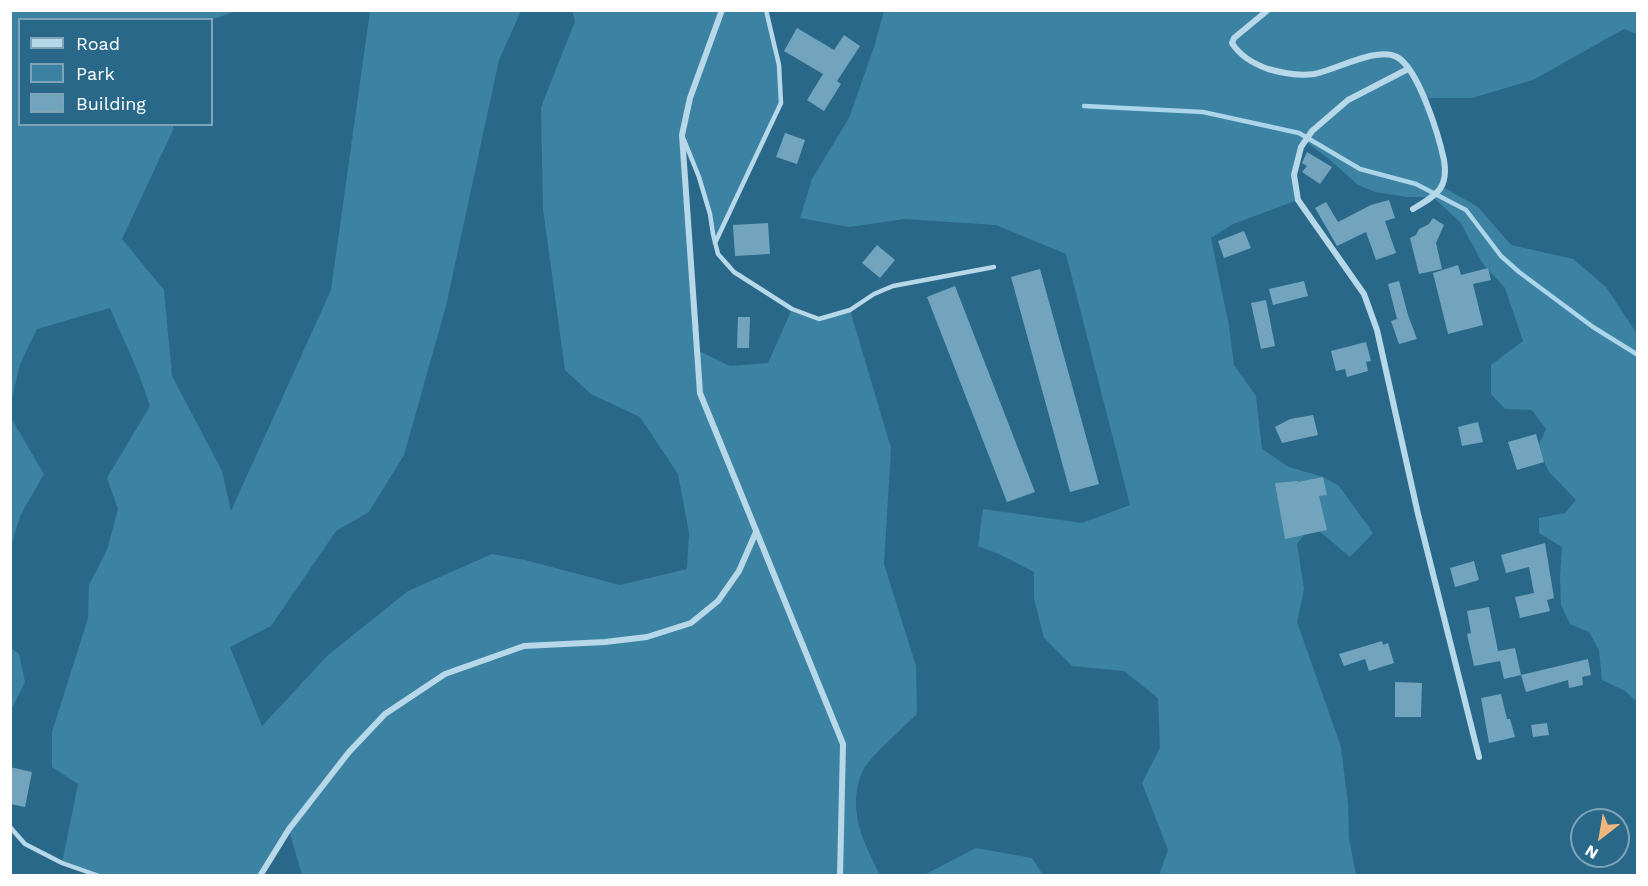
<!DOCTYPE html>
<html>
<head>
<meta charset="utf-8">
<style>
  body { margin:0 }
  #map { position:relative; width:1648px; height:886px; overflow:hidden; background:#2a6889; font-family:"Work Sans",sans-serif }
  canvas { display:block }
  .frame { position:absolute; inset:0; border:12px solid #fff; pointer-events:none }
  .legend { position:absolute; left:18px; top:18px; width:195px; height:108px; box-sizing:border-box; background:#2a6889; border:2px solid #7fa4b8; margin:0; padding:8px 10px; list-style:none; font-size:18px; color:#fff }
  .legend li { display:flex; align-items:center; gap:12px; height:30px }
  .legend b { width:30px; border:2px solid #7fa4b8 }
  .north { position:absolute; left:1570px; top:808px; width:60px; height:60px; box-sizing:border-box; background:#2a6889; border:2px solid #7fa4b8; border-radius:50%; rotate:211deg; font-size:16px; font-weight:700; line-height:24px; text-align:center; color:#fff }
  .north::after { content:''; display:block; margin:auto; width:21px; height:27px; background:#efb67f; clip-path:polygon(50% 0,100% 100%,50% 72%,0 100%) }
</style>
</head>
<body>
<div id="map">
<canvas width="1648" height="886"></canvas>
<div class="frame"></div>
<ul class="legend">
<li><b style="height:8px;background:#b7d8e9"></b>Road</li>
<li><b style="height:16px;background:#3c82a3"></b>Park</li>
<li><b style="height:16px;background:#72a4be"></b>Building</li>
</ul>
<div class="north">N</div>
</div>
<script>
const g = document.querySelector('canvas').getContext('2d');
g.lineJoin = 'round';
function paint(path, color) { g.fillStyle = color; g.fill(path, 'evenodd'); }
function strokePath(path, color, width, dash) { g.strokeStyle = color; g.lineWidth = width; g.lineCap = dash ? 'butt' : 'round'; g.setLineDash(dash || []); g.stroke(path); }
paint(new Path2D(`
  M11 11H237L210 20H20V124L173 125V130L122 239 164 290 172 376 222 471 231 511 331 290 370 11H521L499 60 446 306 404 455 369 512 336 531 271 626 230 647 262 726 328 655 408 591 492 554 525 560 620 585 687 569 689 533 678 474 640 417 591 394 565 370 543 209 541 107 575 21 572 11H766L779 65 781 103 715 244 710 214 683 138 697 350 730 366 768 363 792 309 819 319 850 310 891 448 884 564 916 666 917 714C906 725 868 759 863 770 846 808 863 842 880 875H302L289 830 260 875H99L62 863 78 784 52 767V732L88 618 89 585 107 550 118 509 107 478 150 406 138 372 110 308 37 329 20 364 11 402Z
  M884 11H1637V34L1624 29 1533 80 1472 98H1425L1445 172 1443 187 1478 207 1511 245 1573 259 1606 287 1637 334V702L1625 691 1602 680 1599 650 1589 632 1570 624 1561 605 1560 577 1562 547 1539 533V518L1565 513 1576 500 1549 472 1538 447 1546 429 1532 410 1505 409 1491 394V365L1523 341 1505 288 1483 264 1460 222 1433 197H1407L1375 192 1358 185 1329 159 1305 141 1294 175 1298 200 1233 224 1211 238 1229 326 1234 365 1256 396 1262 449 1289 467 1323 477 1339 486 1373 533 1350 557 1312 525 1297 544 1304 589 1297 622 1341 747 1348 805 1349 838 1356 875H1159L1168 850 1142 783 1160 748 1158 698 1124 671 1072 666 1044 638 1034 598V572L999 554 978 546 983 509 1082 523 1130 505 1066 254 996 225 904 219 849 227 800 218 812 179 849 118 874 47Z
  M11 418 44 474 20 516 11 546Z
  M11 648 19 654 25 682 11 710Z
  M976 848 1032 858 1043 875H924Z`), '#3c82a3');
strokePath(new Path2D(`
  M1084 106 1203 112 1299 133 1360 169 1416 184 1466 210 1501 256 1519 272 1593 327 1638 355`), '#acd5e9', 4.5);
paint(new Path2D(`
  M797 28 834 50 844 35 860 46 837 81 841 84 824 111 807 100 823 74 784 51Z
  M785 133 805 140 797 164 776 157Z
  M1307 152 1332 167 1320 184 1302 172 1307 166 1302 163Z
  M1389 200 1395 218 1385 221 1396 253 1376 260 1366 232 1337 246 1315 208 1326 202 1338 222 1371 205Z
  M1433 218 1444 225 1436 243 1442 269 1419 274 1410 238 1416 235 1419 229 1429 224Z
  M768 223 770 254 735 256 733 225Z
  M1244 231 1251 248 1224 258 1218 241Z
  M877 245 895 260 880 278 862 263Z
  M1458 265 1461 275 1488 268 1491 280 1473 284 1483 325 1448 334 1433 273Z
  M1040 269 1099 484 1070 492 1011 277Z
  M1304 281 1308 296 1273 305 1269 289Z
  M1399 281 1408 315 1417 339 1399 344 1391 321 1397 319 1388 284Z
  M955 286 1035 492 1007 502 927 297Z
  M1266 300 1275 346 1261 349 1251 303Z
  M738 317H750L749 348H737Z
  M1366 342 1371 361 1366 362 1368 371 1347 377 1345 369 1336 371 1331 351Z
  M1313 415 1318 435 1282 443 1275 427 1290 419Z
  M1478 422 1483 442 1462 446 1458 427Z
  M1536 434 1544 462 1517 470 1508 442Z
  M1323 477 1327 495 1319 496 1327 530 1285 539 1275 483 1298 481V482Z
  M1545 543 1554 598 1547 600 1550 611 1520 618 1515 597 1534 593 1529 567 1506 573 1501 555Z
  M1474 561 1479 580 1455 587 1450 568Z
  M1489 607 1498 651 1515 648 1521 675 1504 679 1500 661 1474 666 1467 634 1471 633 1467 611Z
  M1382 641 1383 645 1388 643 1394 663 1369 671 1365 659 1344 666 1339 654Z
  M1588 659 1591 675 1582 677 1583 685 1569 688 1568 680 1526 692 1521 675Z
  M1395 682 1422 683 1421 717H1395Z
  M1501 694 1507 719H1510L1515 737 1489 743 1481 698Z
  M1547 723 1549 735 1533 737 1531 725Z
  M10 767 32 772 25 807 10 804Z`), '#72a4be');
strokePath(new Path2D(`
  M684 140 699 177 710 214 713 234 718 254 734 272 792 309 819 319 850 310 874 294 893 286 994 267
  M715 243 781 103 779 65 766 10
  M10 827 25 844 62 863 99 876`), '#b7d8e9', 4.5);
strokePath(new Path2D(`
  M722 10 690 98 682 135 700 393 843 744 840 876
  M1268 10 1234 38 1232 43C1240 56 1254 64 1268 69 1282 73 1299 76 1314 74 1336 70 1377 46 1397 57 1419 69 1439 137 1444 160 1449 189 1436 195 1413 209
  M1408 69 1348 100 1312 131 1301 147 1294 175 1298 200 1364 294 1377 330 1418 514 1479 757
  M260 876 289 829 349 752 385 714 445 674 524 646 605 642 647 637 691 623 718 601 739 571 756 532`), '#b7d8e9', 6);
</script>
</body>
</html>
